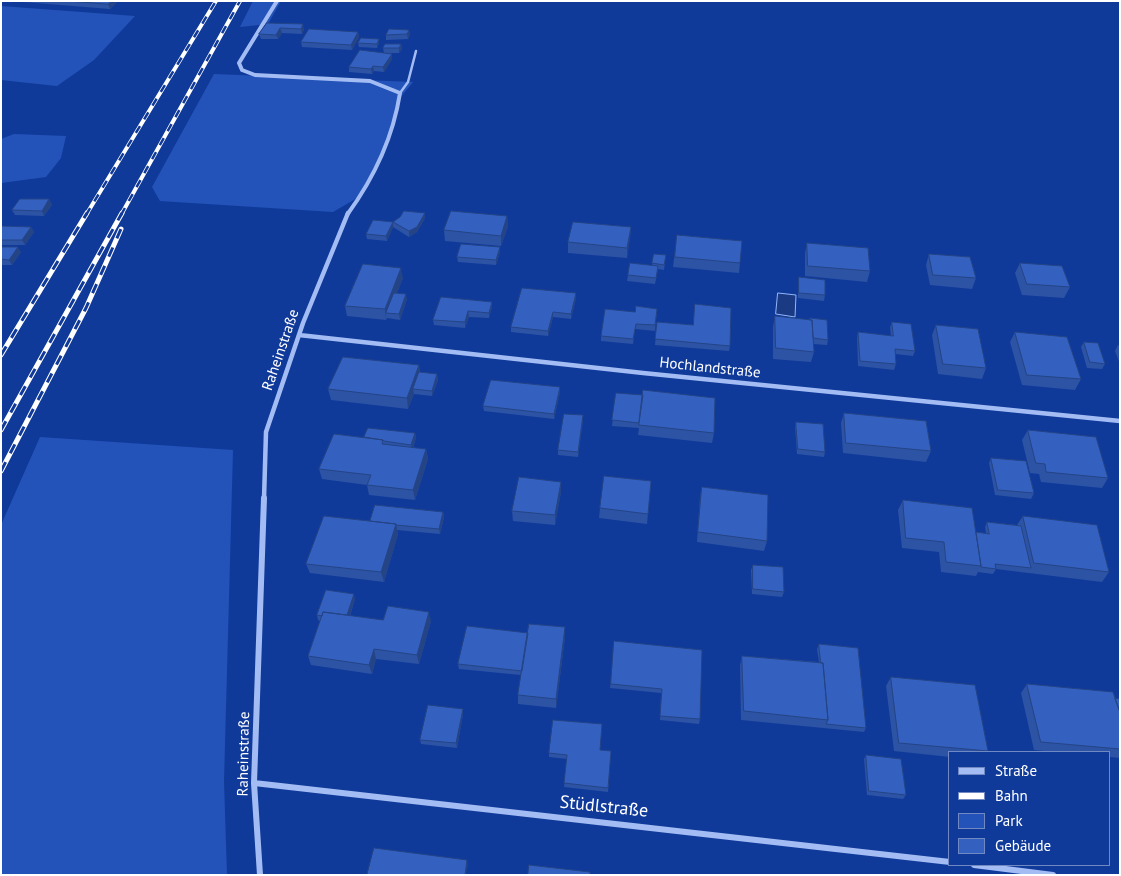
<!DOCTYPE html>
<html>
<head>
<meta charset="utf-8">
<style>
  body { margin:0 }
  #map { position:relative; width:1121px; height:876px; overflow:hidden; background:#103a9a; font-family:"PT Sans",sans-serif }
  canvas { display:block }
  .frame { position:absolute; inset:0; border:2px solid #fff; pointer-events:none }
  .legend { position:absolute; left:948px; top:751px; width:162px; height:115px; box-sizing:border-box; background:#103a9a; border:1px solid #7089c2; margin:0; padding:6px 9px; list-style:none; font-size:15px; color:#fff }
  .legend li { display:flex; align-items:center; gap:10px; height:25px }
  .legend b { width:25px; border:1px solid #7089c2 }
</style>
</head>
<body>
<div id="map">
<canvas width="1121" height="876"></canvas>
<div class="frame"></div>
<ul class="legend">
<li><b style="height:6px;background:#a3bdf4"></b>Straße</li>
<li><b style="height:6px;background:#fff"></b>Bahn</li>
<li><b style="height:14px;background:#2353b9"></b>Park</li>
<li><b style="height:14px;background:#3461c0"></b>Gebäude</li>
</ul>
</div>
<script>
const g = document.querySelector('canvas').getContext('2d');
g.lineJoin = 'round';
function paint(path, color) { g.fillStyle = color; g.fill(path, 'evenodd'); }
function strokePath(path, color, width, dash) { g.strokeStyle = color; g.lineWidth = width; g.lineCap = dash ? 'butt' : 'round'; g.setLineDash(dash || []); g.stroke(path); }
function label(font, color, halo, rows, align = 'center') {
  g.font = font + ' "PT Sans",sans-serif'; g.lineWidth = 4; g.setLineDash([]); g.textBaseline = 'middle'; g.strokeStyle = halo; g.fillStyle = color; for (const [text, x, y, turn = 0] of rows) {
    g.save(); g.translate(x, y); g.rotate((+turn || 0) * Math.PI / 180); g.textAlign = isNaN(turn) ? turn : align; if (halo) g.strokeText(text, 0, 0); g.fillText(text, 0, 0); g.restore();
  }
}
paint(new Path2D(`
  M253 1H281L268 24 240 27Z
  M1 6 135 16 94 60 57 86 1 80Z
  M214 74 413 82 400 98 385 152 357 198 333 212 160 201 152 187Z
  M14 134 66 136 61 158 46 177 1 183V139Z
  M40 437 233 450 224 781 227 875H1V525Z`), '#2353b9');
const water = new Path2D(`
  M778 293 796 295 795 317 776 314Z`);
paint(water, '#1a3a83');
strokePath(water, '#94b6f8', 1);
strokePath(new Path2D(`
  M400 93 408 82 416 51`), '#a3bdf4', 2.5);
strokePath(new Path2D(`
  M277 1 239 63 242 70 255 75 370 81 400 93C393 138 374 178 347 215`), '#a3bdf4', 4);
strokePath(new Path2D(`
  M299 335 643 373 1120 421
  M264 499 266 432 303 323 348 213`), '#a3bdf4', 4.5);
strokePath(new Path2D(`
  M254 783 950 862
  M974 865 1053 875
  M260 875 254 783 264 498`), '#a3bdf4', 6);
const railFar1 = new Path2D(`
  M86 215 216 1
  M121 215 240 1`);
const rail = new Path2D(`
  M1 355 87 213
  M1 430 122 213
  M1 471 86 308 121 229`);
strokePath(railFar1, '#fff', 4);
strokePath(rail, '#fff', 5);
strokePath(railFar1, '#103a9a', 2.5, [8]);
strokePath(rail, '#103a9a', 3, [10]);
paint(new Path2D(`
  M11 1H118L110 9Z
  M267 23 304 29 302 34 282 33 278 39H261L259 34Z
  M409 30 410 35 408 39 386 40V35Z
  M358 32 359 37 352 50 302 47 301 42Z
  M379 39V43L377 48 359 47 358 43Z
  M401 44 402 49 399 53H384L383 48Z
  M392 54V59L384 72 374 71 372 74 349 72V67Z
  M49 199 52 205 44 216 15 215 12 210Z
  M507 216 508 226 501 246 445 241 444 230Z
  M425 218 417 232 409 237 393 227 387 241 367 239 366 234 393 222Z
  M1 226 31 227 34 232 25 245H1Z
  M631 227 630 238 627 258 568 253V242Z
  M677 235 740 263 739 273 673 267Z
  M807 243 870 271 867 282 805 276V253Z
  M1 247 21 252 12 265H1Z
  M500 247V252L496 265 458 262 457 257Z
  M654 254 666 255 664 270 658 269 655 284 627 281 628 275 652 265Z
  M929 254 976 278 972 289 930 285 926 265Z
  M1020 263 1070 287 1064 298 1022 295 1015 273Z
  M799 277 825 295 824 301 798 298V283Z
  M403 278 397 293 407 299 400 320 387 318 386 320 347 316 345 306Z
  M576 293V298L571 319 553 317 548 336 511 332V327Z
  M492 302V307L489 318 469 317 465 328 434 325 433 320Z
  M657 309 655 331 635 329 633 344 601 341V336L635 312Z
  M775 316 828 340 827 345 813 344 814 352 811 362 773 359V327Z
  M657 322 693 325 730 346 729 351 655 345Z
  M892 322 915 351 913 356 895 354 896 364 894 370 858 366 857 338 858 332 891 336 890 327Z
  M936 325 986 368 982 379 938 374 932 335Z
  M1015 332 1081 379 1075 390 1022 385 1010 342Z
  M1084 342 1105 364 1102 369 1087 368 1081 347Z
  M1118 345 1120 346V364L1115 351Z
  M419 365 420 372 437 374 438 380 432 396 414 394 408 409 331 400 328 389Z
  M560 392 554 419 484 411 483 406Z
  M616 393 714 433 712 443 638 435 639 428 612 426Z
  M844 413 931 451 926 462 843 453 841 423Z
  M583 420 578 457 558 455V450Z
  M796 422 825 452 824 457 797 454 795 427Z
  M1028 430 1108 478 1102 488 1041 482 1039 474 1030 473 1022 440Z
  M415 433 416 438 413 448 426 449 428 459 415 500 369 495 367 485 322 479 319 469 364 437Z
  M991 458 1034 493 1031 499 995 495 989 463Z
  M651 481 647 524 599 518 600 508Z
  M561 482V492L555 525 513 521 512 511Z
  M702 487 767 541 764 551 697 542 700 497Z
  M903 500 976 532 986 533 985 527 987 522 1017 525 1023 516 1109 572 1102 582 996 569 993 574 978 572 976 576 941 572 939 552 902 548 898 510Z
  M443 512 444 517 440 534 397 530 398 534 384 582 310 573 306 564 370 521Z
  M753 565 784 592 782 597 752 594 751 570Z
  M355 599 350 616 383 620 431 621 419 664 376 659 372 674 311 665 308 656 320 621 318 620 317 615Z
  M565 637 556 708 518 704V695L521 675 459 669 458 664Z
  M614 641 700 719 699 724 660 720 661 693 610 688Z
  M819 644 866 728 864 732 741 720 740 665 742 656 819 662 817 649Z
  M891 677 988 751 987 752H950V757L894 751 886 686Z
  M1027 684 1120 699V758L1110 757V752H1056L1034 750 1021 693Z
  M463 709V714L457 748 421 744 420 740Z
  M600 750 611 751 608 792 564 787 567 759 549 757V753Z
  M866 755 906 795 903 799 867 795 864 759Z`), '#2d53a5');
paint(new Path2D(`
  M112 1H118L110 9 108 4Z
  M303 24 304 29 302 34 301 29Z
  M280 28 282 33 278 39 276 35Z
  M409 30 410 35 408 39 407 34Z
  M358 32 359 37 352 50 351 45Z
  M379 39V43L377 48V44Z
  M401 44 402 49 399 53V48Z
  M392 54V59L384 72 383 67Z
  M373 66 374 71 372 74 371 69Z
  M49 199 52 205 44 216 42 211Z
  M425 213V218L417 232 409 237V231Z
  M507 216 508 226 501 246V236Z
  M393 222V227L387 241 386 236Z
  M31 227 34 232 25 245 22 240Z
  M631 227 630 238 627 258V248Z
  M18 247 21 252 12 265 9 260Z
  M500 247V252L496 265V260Z
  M401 268 403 278 389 313H386V320L385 309Z
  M576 293V298L571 319V314Z
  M406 294 407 299 400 320 399 314Z
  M492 302V307L489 318V313Z
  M468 311 469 317 465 328V322Z
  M553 312V317L548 336V331Z
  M419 365 420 376 413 389 414 394 408 409 407 398Z
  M437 374 438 380 432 396V391Z
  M560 387V392L554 419V414Z
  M583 415V420L578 457V452Z
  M415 433 416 438 412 450 411 445Z
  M426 449 428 459 415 500 413 490Z
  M561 482V492L555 525V515Z
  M443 512 444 517 440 534 439 529Z
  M396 524 398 534 384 582 381 572Z
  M354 594 355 599 347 624 345 620Z
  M429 612 431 621 419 664 417 655Z
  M565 627V637L556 708V699Z
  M374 649 376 659 372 674 369 665Z
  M463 709V714L457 748 456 743Z
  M467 860 468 864 466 875H465Z`), '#244486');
const building = new Path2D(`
  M69 1H112L108 4Z
  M267 23 303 24 301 29 280 28 276 35 259 34Z
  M309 29 358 32 351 45 301 42Z
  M389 29 409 30 407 34 386 35Z
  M361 38 379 39 377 44 358 43Z
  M385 44H401L399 48H383Z
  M360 50 392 54 383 67 373 66 371 69 349 67Z
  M20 199H49L42 211 12 210Z
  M404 211 425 213 417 227 409 231 393 222 386 236 366 234 373 220 393 222 400 217Z
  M451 211 507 216 501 236 444 230Z
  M573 222 631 227 627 248 568 242Z
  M1 226 31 227 22 240H1Z
  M677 235 742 241 740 263 675 257Z
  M807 243 868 248 870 271 808 266Z
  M461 244 500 247 496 260 457 257Z
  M1 247H18L9 260 1 259Z
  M654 254 666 255 664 265 652 263Z
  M929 254 970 257 976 278 933 275Z
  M630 263 658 266 656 278 628 275Z
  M1020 263 1062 266 1070 287 1027 284Z
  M363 264 401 268 385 309 345 306Z
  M799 277 825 280V295L799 293Z
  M522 288 576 293 571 314 553 312 548 331 511 327Z
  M394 293 406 294 399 314 386 313Z
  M441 297 492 302 489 313 468 311 465 322 433 320Z
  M695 304 731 308 730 346 655 339 657 322 693 325Z
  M636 306 657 309 655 325 636 324 633 339 601 336 605 309 635 312Z
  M775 316 812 320 814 352 776 348Z
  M810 318 827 320 828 340 813 338 812 320H810Z
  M892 322 911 324 915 351 895 349 896 364 860 361 858 332 893 336Z
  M936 325 978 329 986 368 943 364Z
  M1015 332 1067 337 1081 379 1027 375Z
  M1084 342 1098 343 1105 364 1090 362Z
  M343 357 419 365 407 398 328 389Z
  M419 372 437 374 432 391 413 389Z
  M491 380 560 387 554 414 483 406Z
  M643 390 715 398 714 433 639 425Z
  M616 393 643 395 639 423 612 420Z
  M844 413 926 421 931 451 846 443Z
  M564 414 583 415 578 452 558 450Z
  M796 422 823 424 825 452 798 449Z
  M368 428 415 433 411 445 384 441 383 440 364 437Z
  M1028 430 1096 437 1108 478 1046 472 1045 464 1036 463Z
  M334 434 383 440 382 444 426 449 413 490 367 485 371 475 319 469Z
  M991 458 1026 461 1034 493 998 490Z
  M604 476 651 481 648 514 600 508Z
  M519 477 561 482 555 515 512 511Z
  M702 487 768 495 767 541 698 532Z
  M903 500 972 508 981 566 946 562 944 542 906 538Z
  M375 505 443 512 439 529 396 525V524L370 521Z
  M324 516 396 524 381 572 306 564Z
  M1023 516 1097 525 1109 572 1034 563Z
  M987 522 1021 526 1031 568 995 564 996 569 981 567V566L976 532 989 534Z
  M753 565 783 567 784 592 753 589Z
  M326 590 354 594 347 615 323 612 322 616 317 615Z
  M388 606 429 612 417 655 374 649 369 665 308 656 323 612 383 620Z
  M529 624 565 627 556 699 518 695Z
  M467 626 528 633 522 671 458 664Z
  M614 641 702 650 700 719 660 716 662 689 611 684Z
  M819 644 858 648 866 728 826 724 828 720 823 663H821Z
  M742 656 823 663 828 720 744 711Z
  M891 677 975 685 988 751 899 743Z
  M1027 684 1113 692 1120 712V749L1041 742Z
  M1115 698 1120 699V712Z
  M428 705 463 709 456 743 420 740Z
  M553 720 602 724 600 750 611 751 608 788 564 783 567 755 549 753Z
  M866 755 901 759 906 795 869 791Z
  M374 848 467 860 465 875H367Z
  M529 865 590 872V875H528Z`);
paint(building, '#3461c0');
strokePath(building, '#244486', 1);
label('15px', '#fff', '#103a9a', [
  ["Raheinstraße",281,350,-71],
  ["Hochlandstraße",710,368,6],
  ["Raheinstraße",244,754,-89]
]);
label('18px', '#fff', '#103a9a', [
  ["Stüdlstraße",604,807,6]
]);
</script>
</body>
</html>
